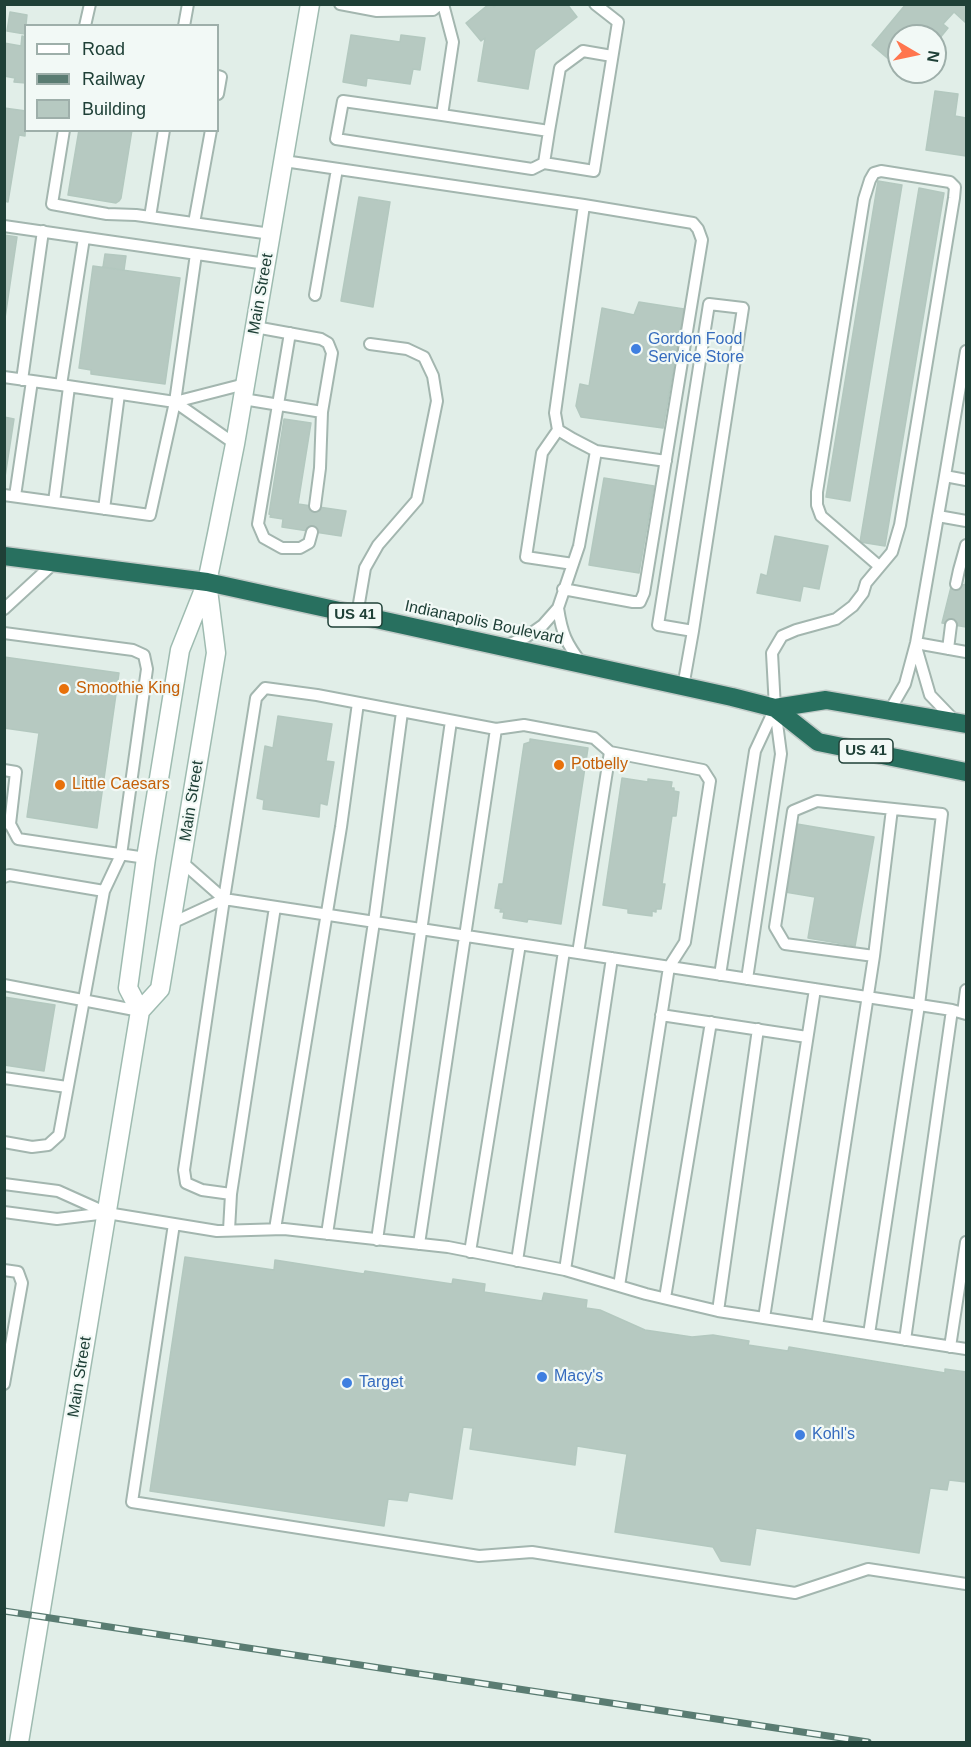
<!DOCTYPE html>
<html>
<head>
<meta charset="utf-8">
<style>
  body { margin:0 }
  #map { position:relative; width:971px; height:1747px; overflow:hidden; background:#e1eee8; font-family:Helvetica,sans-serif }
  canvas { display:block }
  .frame { position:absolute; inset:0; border:6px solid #1f4037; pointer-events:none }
  .legend { position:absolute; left:24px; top:24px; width:195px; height:108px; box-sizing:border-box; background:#f2f9f6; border:2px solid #9eafaa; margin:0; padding:8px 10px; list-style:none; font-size:18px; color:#1f4037 }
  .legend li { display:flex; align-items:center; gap:12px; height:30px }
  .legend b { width:30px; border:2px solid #9eafaa }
  .north { position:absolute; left:887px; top:24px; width:60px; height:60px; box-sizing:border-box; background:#f2f9f6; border:2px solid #9eafaa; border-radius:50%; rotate:99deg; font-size:16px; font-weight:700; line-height:24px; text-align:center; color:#1f4037 }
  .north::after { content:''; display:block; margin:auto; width:21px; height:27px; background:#ff754e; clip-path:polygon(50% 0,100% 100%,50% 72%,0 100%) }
</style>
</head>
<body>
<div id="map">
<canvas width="971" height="1747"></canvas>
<div class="frame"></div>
<ul class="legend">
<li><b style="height:8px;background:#fff"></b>Road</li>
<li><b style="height:8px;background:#5a7c72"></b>Railway</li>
<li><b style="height:16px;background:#b6c9c1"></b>Building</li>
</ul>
<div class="north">N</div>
</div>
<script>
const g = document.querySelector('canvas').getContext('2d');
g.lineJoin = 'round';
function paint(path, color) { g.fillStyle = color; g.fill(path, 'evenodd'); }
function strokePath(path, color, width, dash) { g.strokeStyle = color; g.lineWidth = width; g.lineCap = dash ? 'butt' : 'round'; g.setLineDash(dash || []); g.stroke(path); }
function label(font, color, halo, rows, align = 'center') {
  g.font = font + ' Helvetica,sans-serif'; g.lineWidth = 4.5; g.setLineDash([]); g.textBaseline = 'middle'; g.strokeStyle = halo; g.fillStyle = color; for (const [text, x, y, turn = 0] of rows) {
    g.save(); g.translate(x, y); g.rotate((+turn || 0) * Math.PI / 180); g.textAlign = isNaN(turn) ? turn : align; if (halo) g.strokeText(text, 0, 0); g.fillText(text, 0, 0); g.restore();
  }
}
const building = new Path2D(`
  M489 4H492L494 7 497 4H567L577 17 535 50 528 89 478 81 485 38 481 41 466 23Z
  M906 4H966V23L954 12 943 24 948 28 939 39 932 33 929 36H899V68L872 45Z
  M10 12 27 15 25 34 7 31Z
  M351 35 400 42 401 35 425 38 420 70 413 69 410 84 367 78 366 86 343 82Z
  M22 36 26 37V83L14 82 15 78 4 76V43L21 46Z
  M935 91 958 94 955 116 966 118V156L926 150Z
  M4 108 26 111 25 136 19 135 8 202 4 201Z
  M79 130H132L121 198 119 201 116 203 68 195Z
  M878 181 902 185 850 501 826 497Z
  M919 188 944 193 885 546 860 542Z
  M359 197 390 202 373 307 341 301Z
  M4 235 17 237 4 325Z
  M105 254 126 256 124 270 103 267Z
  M93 266 180 278 165 384 91 374V370L79 368Z
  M639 302 684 309 663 428 581 417 576 406 580 384 589 386 602 308 634 315Z
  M4 417 14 419 5 477H4Z
  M284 419 311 423 298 504 346 511 341 536 282 527 283 519 270 517 271 515 269 514Z
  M604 478 654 486 639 573 589 565Z
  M775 536 828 546 819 589 803 586 800 601 757 593 761 574 767 576Z
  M966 579V627L942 623 952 583 965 585Z
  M4 657 119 673 97 828 27 817 39 733 4 728Z
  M278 716 332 724 326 761 334 762 327 805 320 803 319 817 263 809 264 800 257 798 265 746 273 748Z
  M530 739 588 748 561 924 528 919 527 922 503 918 504 912H500L501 909 495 908 499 884H503L524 744 530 742Z
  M622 778 648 782V779L672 782 671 788H674V791L679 792 676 816H672L662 884H665L661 909H656V912L652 911V916L628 913V909L603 905Z
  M797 824 874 837 855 946 808 938 815 897 785 892Z
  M4 997 55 1005 44 1071 4 1065Z
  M185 1257 274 1270 275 1260 364 1274 365 1271 452 1284 453 1279 485 1284 484 1292 542 1301 544 1293 587 1300 586 1308 600 1310 645 1330 692 1337 713 1335 749 1341 748 1345 788 1351 789 1347 945 1373V1369L966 1372V1482L949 1480 947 1490 930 1488 919 1553 756 1528 750 1565 721 1561 713 1547 615 1532 627 1454 577 1446 575 1465 470 1449 473 1428 463 1427 452 1499 409 1492 407 1501 388 1499 384 1526 150 1491Z`);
paint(building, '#b6c9c1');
strokePath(building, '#b3c8bf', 1.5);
const lane = new Path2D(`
  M340 4 377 11 433 10 440 4
  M443 4 453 42 442 115 343 101 336 139 532 169 544 163 594 171 618 22 595 4
  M85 26 90 4
  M184 26 188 4
  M218 76 221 77 218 94
  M442 115 549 131 560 68 583 51 612 56
  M64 130 52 204 107 214 136 215 271 234
  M284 161 584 205 693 223 698 229 702 240 644 593 640 602H633L563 589
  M544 163 549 131
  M150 217 164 130
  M194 223 211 130
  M4 226 266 264
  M84 238 61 385 175 402 245 384
  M315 295 337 169
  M255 327 321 339 328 343 332 353 322 412 320 468 315 506
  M290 333 258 524 264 538 282 548H300L309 543 312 532
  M4 377 61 385
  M22 380 43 231
  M243 399 322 412
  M175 402 235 444
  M558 430 542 453 526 557 573 564
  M596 451 666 461
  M945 476 966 351
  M4 495 150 515 175 402 196 254
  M15 496 32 381
  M54 502 69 387
  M104 509 119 394
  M938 516 966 521
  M956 584 959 570 966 545
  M558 608C562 634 566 643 582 664
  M4 609 54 563
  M357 615 365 568 378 545 417 500 437 401 433 376 424 357 407 349 370 344
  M4 633 133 650 144 655 147 669 121 855 104 891 59 1135 48 1145 32 1147 4 1142
  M916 643 966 652
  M505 646 526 637 543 625 558 608 579 546 596 451 573 439 558 430 555 413 584 205
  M916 647 930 695 955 721
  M948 649 951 625
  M683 687 693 631 658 625 709 304 743 308 693 631
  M890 710 905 684 916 643 945 476 966 480
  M4 770 16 772 10 824
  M4 823 10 824 18 839 146 858
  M182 862 224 899 952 1010 966 1014
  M4 877 9 875 104 891
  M172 923 224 899
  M578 953 610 752
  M874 956 892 809
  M720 975 755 751 775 708
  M747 979 781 754 775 708 772 653 782 636 796 630 836 619 853 606 863 593 866 583 892 552 900 525 954 198 955 187 950 182 881 171 874 173 870 180 864 199 817 492V505L821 516 879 566
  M4 985 140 1011
  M963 1013 966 990
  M661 1015 807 1037
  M4 1078 67 1087
  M4 1184 58 1191 107 1213 217 1231 284 1229 448 1247 565 1270 646 1294 718 1311 966 1349
  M231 1194 275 907
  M4 1212 57 1219 107 1213
  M174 1224 132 1502 479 1556 532 1552 795 1593 868 1569 966 1584
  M275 1229 341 827 358 703
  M229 1230 231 1194 202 1190 186 1183 184 1170 224 899 256 698 265 688 317 695 496 729 524 725 594 738 610 752 703 770 710 781 685 942 669 967 619 1286
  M327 1234 374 922 402 712
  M377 1240 451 721
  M419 1244 496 729
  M470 1252 520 944
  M517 1261 564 951
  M4 1270 18 1272 22 1283 4 1384
  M565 1270 612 958
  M665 1298 711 1022
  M718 1311 758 1029
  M764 1318 815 989
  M817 1326 874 956 785 944 775 927 793 811 817 801 942 814 919 1005 869 1334
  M905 1340 952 1010
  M950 1347 966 1242`);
const secondary = new Path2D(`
  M140 1011 128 988 146 858 180 650 207 582 217 534 235 444 310 4
  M19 1742 140 1011 160 989 216 653 207 582`);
const highway = new Path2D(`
  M4 556 207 582 732 697 775 708 826 700 966 724
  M775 708 818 742 966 772`);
strokePath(lane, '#a3b6af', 14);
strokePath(secondary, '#9ebbb0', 21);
strokePath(highway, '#c0cac7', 21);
strokePath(lane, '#fff', 10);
strokePath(secondary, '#fff', 18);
strokePath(highway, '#28705f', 18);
const rail = new Path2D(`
  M4 1611 868 1742`);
strokePath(rail, '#5a7c72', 7);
strokePath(rail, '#f2f9f6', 4.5, [14]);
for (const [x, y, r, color] of [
  [636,349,6,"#3f7fe0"],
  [64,689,6,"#e8710a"],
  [559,765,6,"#e8710a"],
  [60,785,6,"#e8710a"],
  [542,1377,6,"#3f7fe0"],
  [347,1383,6,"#3f7fe0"],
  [800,1435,6,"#3f7fe0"]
]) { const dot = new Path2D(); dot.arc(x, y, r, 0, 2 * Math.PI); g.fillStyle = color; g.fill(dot); strokePath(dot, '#f2f9f6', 2); }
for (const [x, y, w] of [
  [355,615,54],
  [866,751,54]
]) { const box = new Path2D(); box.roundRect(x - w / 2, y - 12, w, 24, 4.5); g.fillStyle = '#f2f9f6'; g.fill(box); strokePath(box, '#1f4037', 1.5); }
label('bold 15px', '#1f4037', null, [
  ["US 41",355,615],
  ["US 41",866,751]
]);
label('16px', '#1f4037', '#f2f9f6', [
  ["Main Street",261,294,-80],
  ["Indianapolis Boulevard",484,623,12],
  ["Main Street",192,801,-81],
  ["Main Street",80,1377,-81]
]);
label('16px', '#366cbe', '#f2f9f6', [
  ["Gordon Food",648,340],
  ["Service Store",648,358],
  ["Macy's",554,1377],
  ["Target",359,1383],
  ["Kohl's",812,1435]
], 'left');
label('16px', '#c56008', '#f2f9f6', [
  ["Smoothie King",76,689],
  ["Potbelly",571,765],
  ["Little Caesars",72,785]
], 'left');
</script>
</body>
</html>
